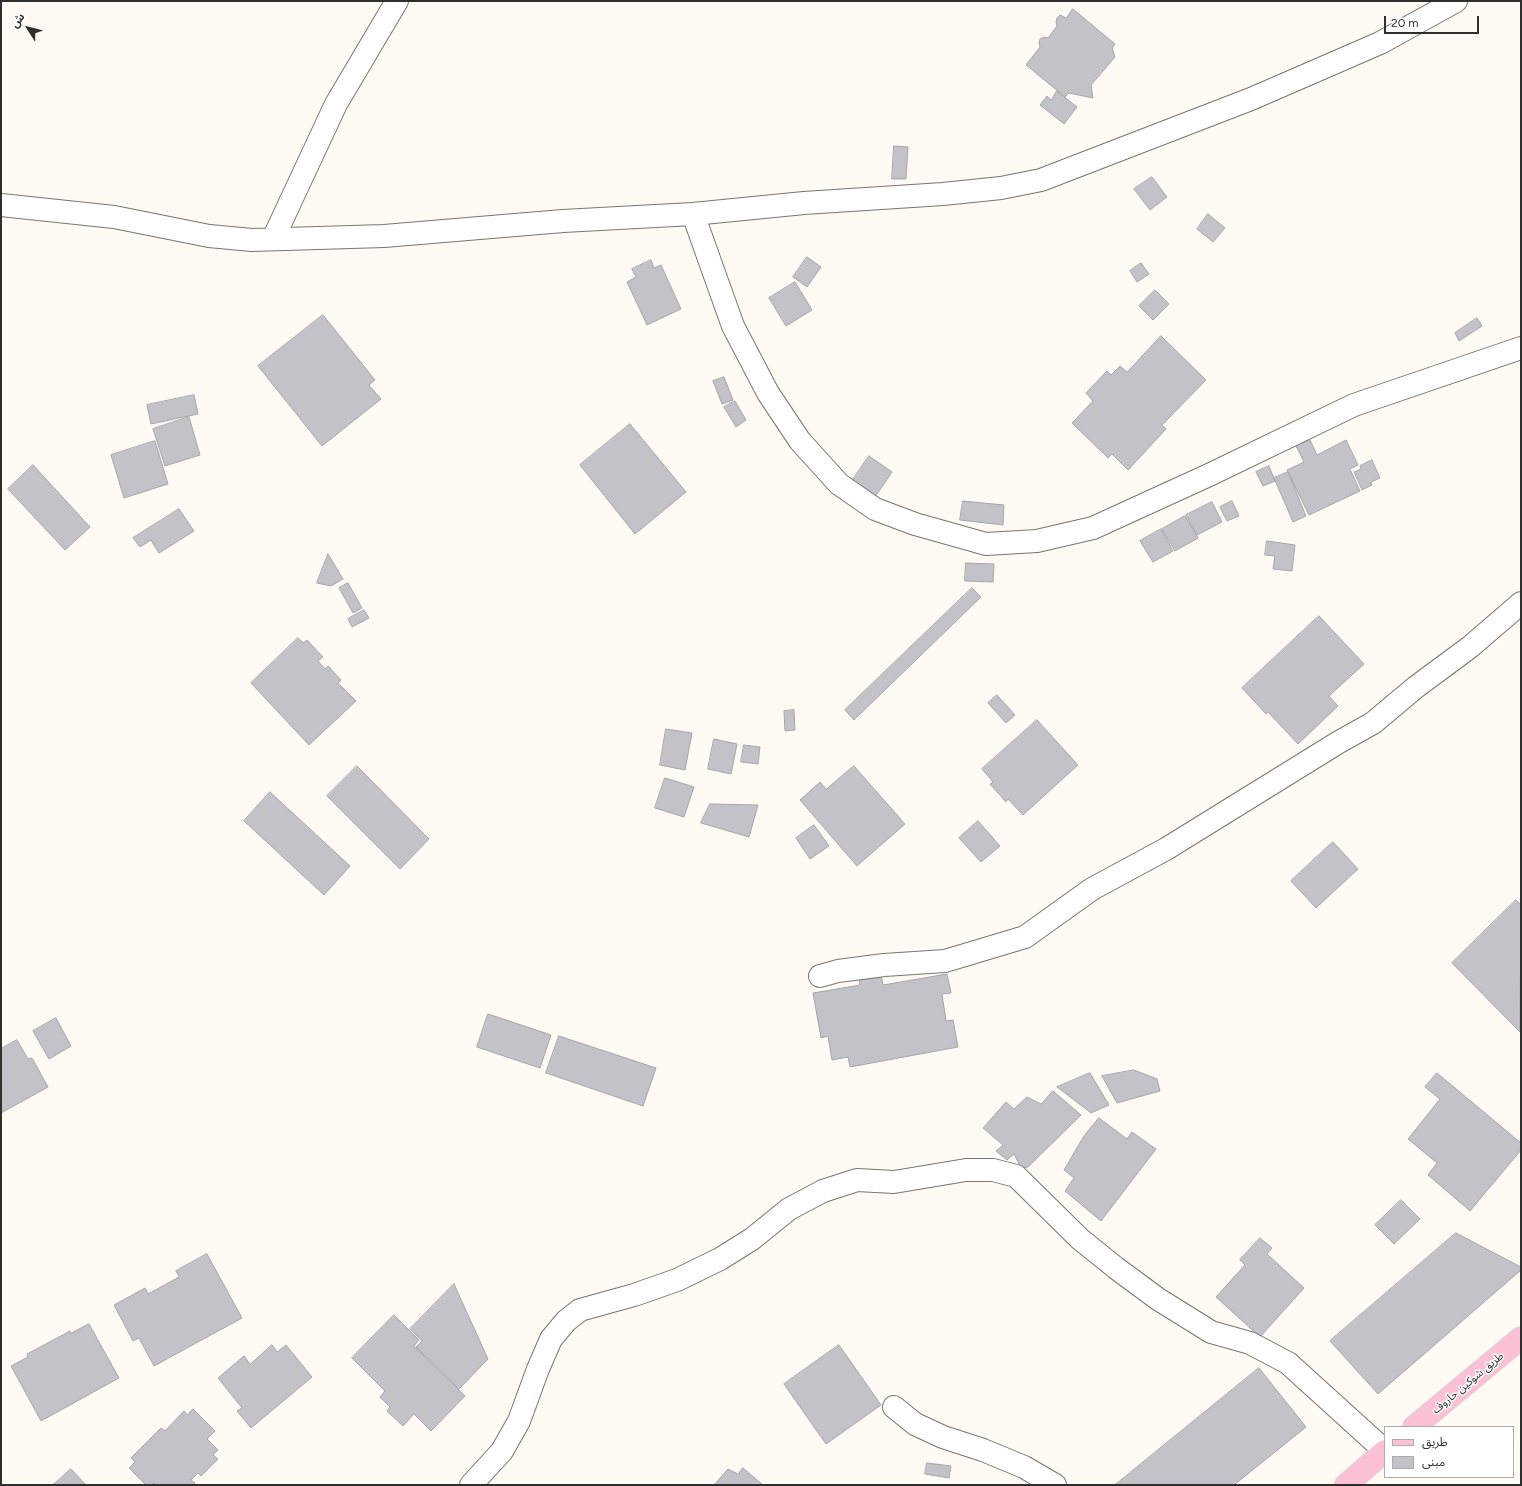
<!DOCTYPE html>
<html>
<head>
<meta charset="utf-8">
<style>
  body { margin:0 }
  #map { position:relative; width:1522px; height:1486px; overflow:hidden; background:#fffbf4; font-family:Figtree,"Noto Sans Arabic",sans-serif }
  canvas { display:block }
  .frame { position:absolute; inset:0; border:2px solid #302f2d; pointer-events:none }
  .legend { position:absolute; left:1384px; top:1426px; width:130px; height:52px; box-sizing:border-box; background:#fff; border:1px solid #acacab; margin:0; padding:5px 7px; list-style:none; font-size:12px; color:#302f2d }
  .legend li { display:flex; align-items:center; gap:8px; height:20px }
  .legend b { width:20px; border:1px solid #acacab }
  .north { position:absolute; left:8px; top:8px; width:40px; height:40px; -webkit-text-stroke:3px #fff; paint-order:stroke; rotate:306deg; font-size:11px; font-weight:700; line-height:16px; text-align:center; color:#302f2d }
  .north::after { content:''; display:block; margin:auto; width:14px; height:18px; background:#302f2d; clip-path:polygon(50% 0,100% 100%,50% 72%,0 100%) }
  .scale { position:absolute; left:1384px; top:16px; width:95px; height:18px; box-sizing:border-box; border:2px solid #302f2d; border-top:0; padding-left:5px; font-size:12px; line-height:14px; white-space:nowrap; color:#302f2d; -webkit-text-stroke:3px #fff; paint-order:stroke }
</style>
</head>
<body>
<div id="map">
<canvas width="1522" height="1486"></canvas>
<div class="frame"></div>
<ul class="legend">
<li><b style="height:5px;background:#fbbfd6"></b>طريق</li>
<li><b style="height:11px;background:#c4c2c9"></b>مبنى</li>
</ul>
<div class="north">ش</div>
<div class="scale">20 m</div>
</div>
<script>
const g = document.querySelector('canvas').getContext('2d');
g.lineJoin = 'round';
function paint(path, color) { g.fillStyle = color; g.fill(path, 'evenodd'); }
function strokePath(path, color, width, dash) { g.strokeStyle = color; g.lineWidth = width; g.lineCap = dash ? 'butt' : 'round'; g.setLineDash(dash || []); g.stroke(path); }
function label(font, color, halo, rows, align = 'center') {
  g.font = font + ' Figtree,"Noto Sans Arabic",sans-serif'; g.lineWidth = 3; g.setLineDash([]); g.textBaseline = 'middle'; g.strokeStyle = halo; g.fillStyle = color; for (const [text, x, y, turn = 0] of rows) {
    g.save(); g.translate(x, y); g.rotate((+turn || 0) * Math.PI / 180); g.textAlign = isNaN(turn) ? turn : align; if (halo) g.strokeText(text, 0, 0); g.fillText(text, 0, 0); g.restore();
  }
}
const building = new Path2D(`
  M1073 9 1115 44 1112 48 1115 57 1091 85 1093 98 1069 93 1065 97 1026 65 1040 47 1039 43 1040 39 1044 37 1048 38 1057 26 1056 22 1057 18 1060 15 1066 18Z
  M1057 91 1077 107 1064 124 1040 105 1047 96 1051 100Z
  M894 146 908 147 906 179H892Z
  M1152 177 1167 197 1150 210 1134 189Z
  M1208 214 1225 228 1213 242 1197 229Z
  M807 257 821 267 807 287 793 277Z
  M651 260 654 268 661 265 681 309 647 325 627 282 636 277 632 269Z
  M1141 263 1149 274 1137 282 1130 271Z
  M795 282 812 310 786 326 769 298Z
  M1155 290 1169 304 1153 320 1139 306Z
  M323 315 375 380 369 385 381 399 322 446 258 366Z
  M1477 318 1482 326 1459 341 1455 333Z
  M1161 336 1206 380 1162 425 1166 429 1128 470 1112 454 1108 458 1072 423 1093 401 1086 393 1107 371 1111 375 1120 366 1127 372Z
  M724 377 733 400 722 404 713 381Z
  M194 395 198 414 151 424 147 405Z
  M735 401 746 420 736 427 724 407Z
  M189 417 200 455 165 466 153 429Z
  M630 424 686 492 635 534 580 465Z
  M1310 440 1317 455 1346 440 1358 465 1350 469 1360 491 1309 515 1287 470 1304 462 1296 446Z
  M155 441 168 484 124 498 111 455Z
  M869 456 892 472 875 497 852 481Z
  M1372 460 1380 478 1371 482 1372 485 1362 490 1354 472 1361 469 1360 466Z
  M33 465 90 527 65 550 8 489Z
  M1269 466 1275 481 1263 486 1256 472Z
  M1288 472 1306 516 1293 522 1274 478Z
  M963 501 1004 505 1003 525 960 520Z
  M1232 501 1239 516 1227 521 1220 507Z
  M1212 502 1222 522 1197 535 1186 515Z
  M179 509 194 531 159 553 151 540 140 547 133 538Z
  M1185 516 1198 538 1175 551 1162 529Z
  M1161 529 1173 551 1153 562 1140 541Z
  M1267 541 1295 545 1292 571 1273 569 1275 556 1265 555Z
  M328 554 343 579 331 586 317 583Z
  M966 563 994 564 993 582 965 581Z
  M348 583 362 608 353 613 339 588Z
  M972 588 981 597 854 720 845 710Z
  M364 610 369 618 352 627 348 619Z
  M1319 616 1364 664 1329 696 1338 706 1298 744 1268 712 1266 714 1242 688Z
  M298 638 303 643 307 640 323 657 318 661 325 669 328 666 341 680 338 683 356 701 309 745 251 683Z
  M997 695 1015 715 1006 723 988 703Z
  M794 710 795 730 785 731 784 711Z
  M1037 720 1078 765 1023 815 1008 799 1006 802 990 784 993 782 982 769Z
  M666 729 692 733 685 770 660 765Z
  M714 739 737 744 731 774 708 769Z
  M744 745 760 747 758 764 741 762Z
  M357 766 429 839 400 869 327 796Z
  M854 766 905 824 857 866 800 800 820 782 826 789Z
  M665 778 694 787 684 817 655 808Z
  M270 792 350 866 324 895 244 821Z
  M710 804 758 805 749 837 701 823Z
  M978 821 1000 846 981 862 959 838Z
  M814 825 829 846 810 859 796 838Z
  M1333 842 1358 869 1316 908 1291 881Z
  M1516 900 1521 905 1520 1032 1452 963Z
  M881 974 883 985 947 974 951 993 942 994 946 1021 953 1020 958 1047 850 1067 848 1057 832 1060 828 1036 821 1038 813 993 860 985 859 978Z
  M488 1014 551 1035 540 1068 477 1047Z
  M56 1018 71 1046 49 1059 33 1031Z
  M559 1036 656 1068 643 1106 546 1073Z
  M17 1040 28 1059 32 1058 48 1087 1 1113V1049Z
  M1134 1070 1157 1079 1160 1091 1117 1103 1102 1076Z
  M1090 1073 1109 1105 1091 1113 1057 1087Z
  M1437 1073 1521 1143V1150L1470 1211 1428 1175 1437 1163 1408 1139 1440 1099 1425 1087Z
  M1053 1091 1081 1115 1028 1167 1021 1168 1014 1154 1007 1160 996 1151 1003 1145 983 1128 1006 1102 1014 1109 1027 1097 1041 1104Z
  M1099 1118 1127 1139 1132 1132 1156 1149 1101 1221 1065 1191 1074 1178 1064 1170 1084 1136Z
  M1401 1200 1420 1219 1394 1244 1375 1225Z
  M1456 1233 1521 1267V1270L1378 1394 1330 1341Z
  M1260 1238 1272 1248 1267 1254 1304 1288 1260 1337 1216 1297 1245 1265 1240 1260Z
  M207 1254 242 1318 154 1366 139 1338 133 1341 114 1305 145 1288 148 1294 179 1277 176 1271Z
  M454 1284 488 1359 459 1389 416 1347 422 1341 410 1329Z
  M394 1315 419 1340 414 1346 465 1396 431 1431 414 1414 403 1426 387 1411 390 1407 380 1397 385 1391 352 1358Z
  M89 1324 119 1378 41 1421 11 1366 28 1357 27 1354 70 1331 71 1333Z
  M272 1345 277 1352 286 1345 312 1377 251 1428 237 1411 242 1408 218 1378 244 1356 250 1364Z
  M839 1345 881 1405 826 1444 784 1384Z
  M1259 1368 1306 1427 1234 1485H1115Z
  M193 1409 215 1431 207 1439 218 1450 213 1455 218 1459 201 1476 198 1473 191 1480 195 1483 193 1485H156L154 1483 152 1485H146L129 1468 135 1462 131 1458 161 1428 165 1431 184 1411 187 1415Z
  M927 1463 951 1466 949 1478 925 1474Z
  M743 1468 763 1485H714L728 1469 738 1474Z
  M71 1469 86 1485H53Z`);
paint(building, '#c4c2c9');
strokePath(building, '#a7a5ab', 1);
const minor = new Path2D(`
  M1 205 114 217 209 236 252 240 384 236 563 221 693 214 804 203 943 194 1001 188 1041 180 1251 99 1380 43 1456 1
  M693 214 733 326 768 393 800 441 839 484 875 509 915 524 986 544 1037 541 1093 528 1209 475 1354 405 1521 348
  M273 239 336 104 397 1
  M820 976 838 971 884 965 945 961 1025 937 1092 889 1166 849 1339 742 1373 723 1416 687 1470 647 1521 603
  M894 1407 915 1424 943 1437 983 1450 1024 1467 1055 1485
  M471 1485 502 1451 519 1421 538 1369 551 1339 566 1321 580 1310 634 1295 677 1280 720 1259 752 1239 789 1209 823 1191 857 1180 894 1182 966 1170H993L1016 1176 1080 1239 1116 1268 1158 1299 1211 1332 1250 1343 1288 1363 1385 1451`);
const major = new Path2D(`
  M1414 1427 1521 1338
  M1346 1485 1385 1451`);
strokePath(minor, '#78756f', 24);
strokePath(major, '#dadad9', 24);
strokePath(minor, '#fff', 22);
strokePath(major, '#fbbfd6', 22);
label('11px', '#302f2d', '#fff', [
  ["طريق شوكين حاروف",1468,1383,-40]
]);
</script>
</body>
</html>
